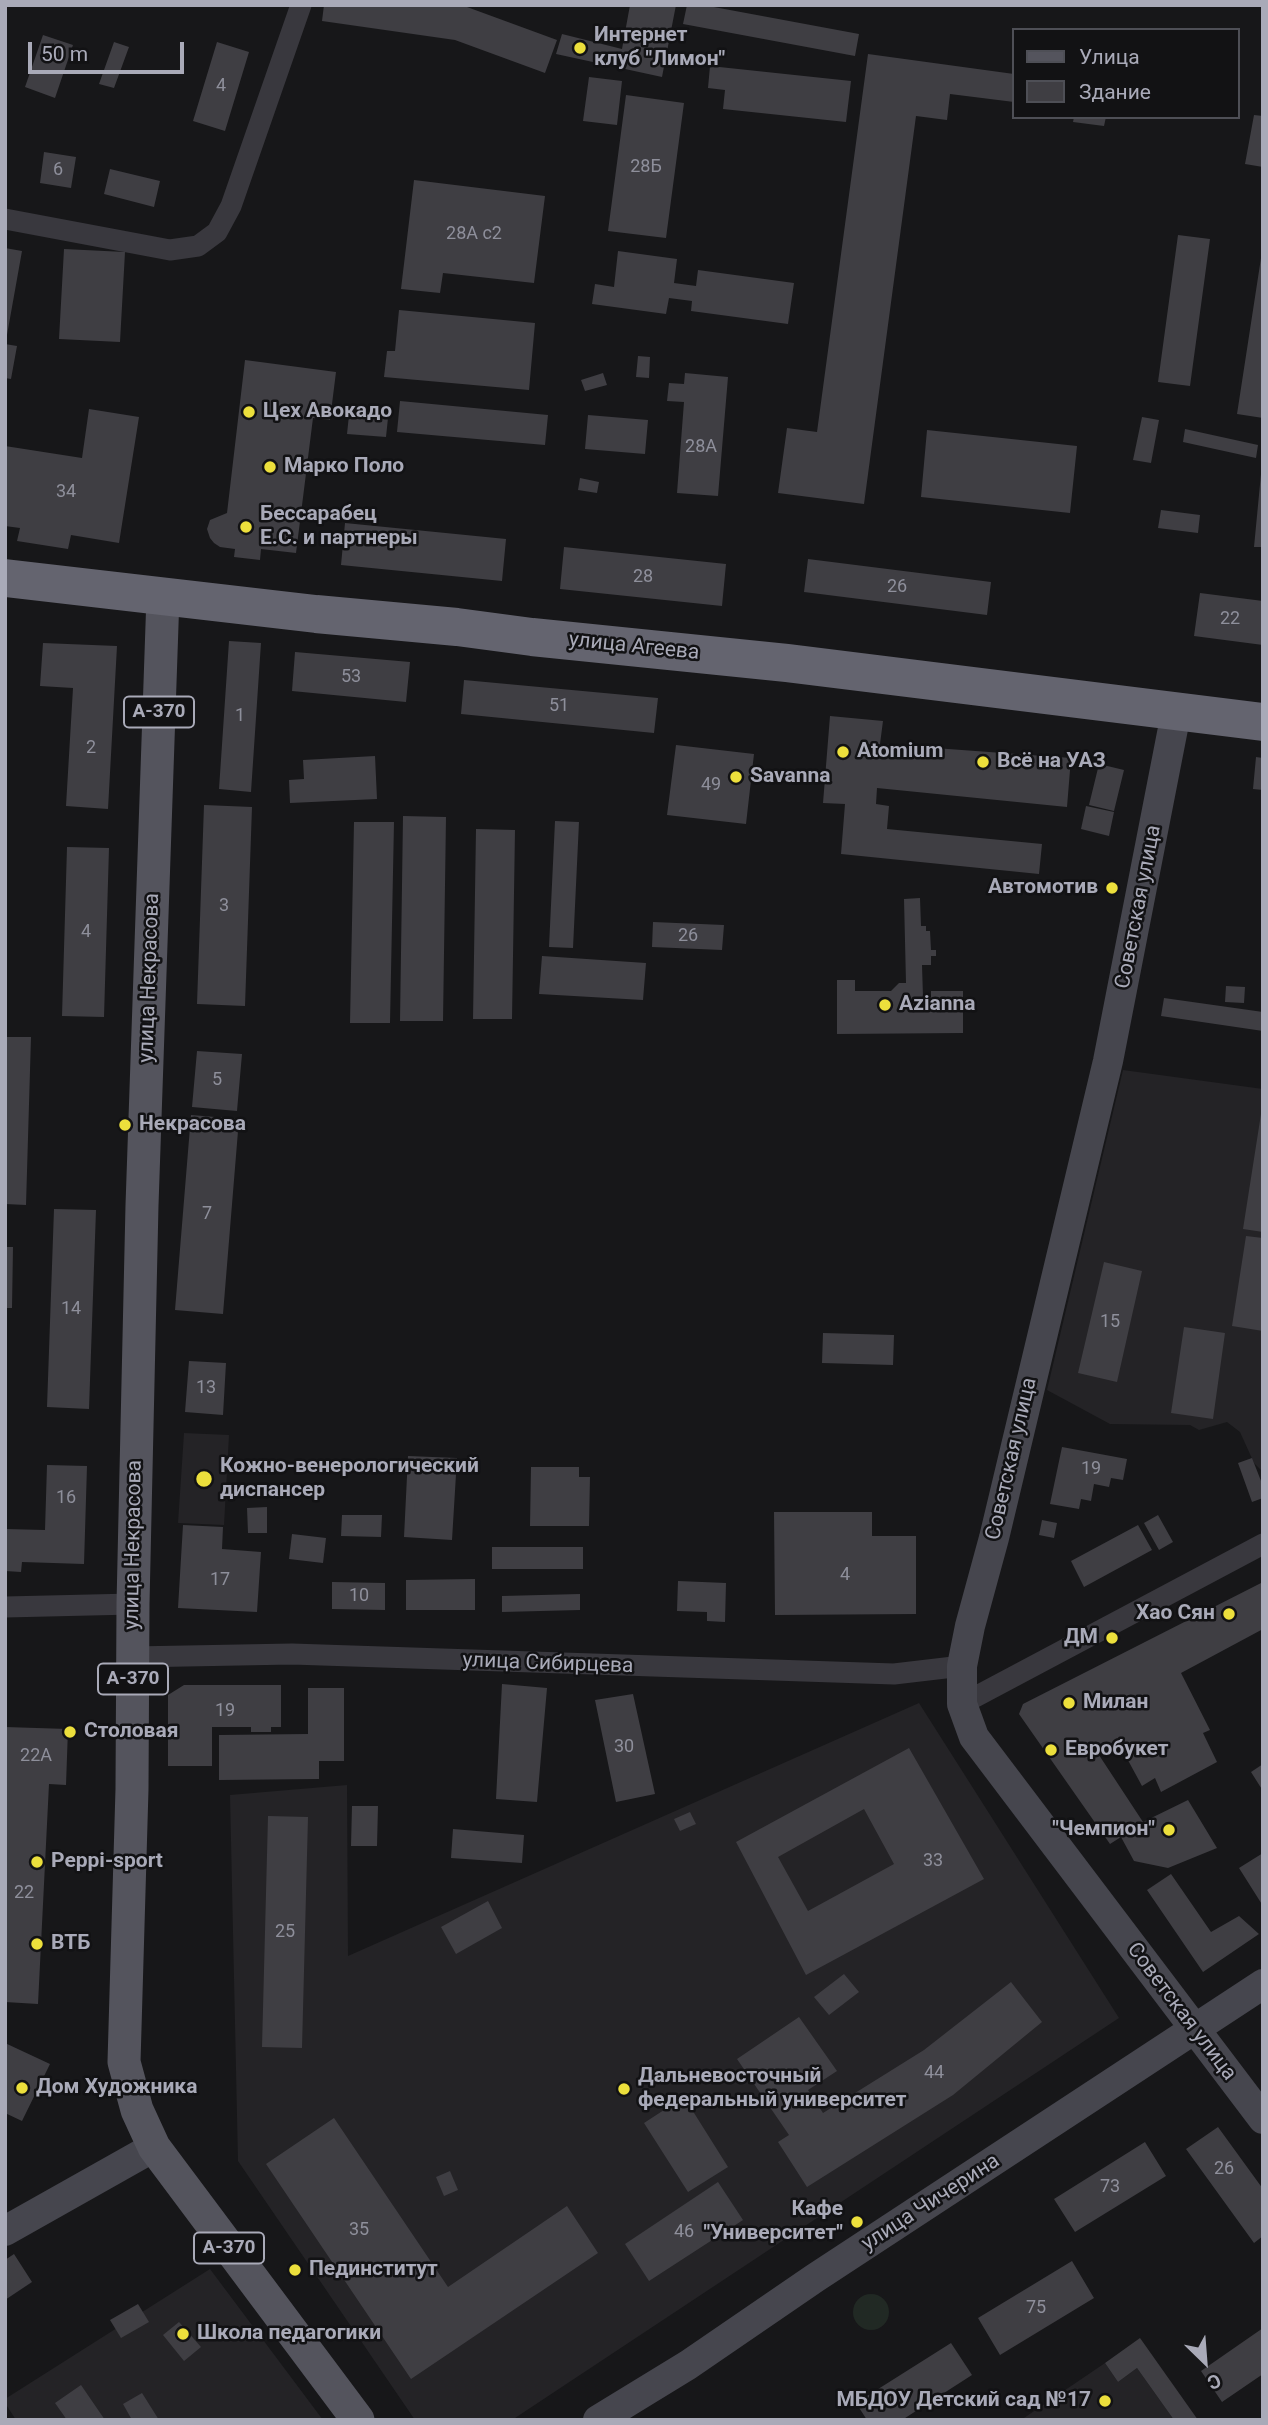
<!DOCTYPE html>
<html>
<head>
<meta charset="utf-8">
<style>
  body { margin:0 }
  #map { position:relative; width:1268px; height:2425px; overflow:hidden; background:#171719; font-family:Roboto,sans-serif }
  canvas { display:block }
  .frame { position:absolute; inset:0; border:7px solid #a9aab8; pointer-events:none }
  .legend { position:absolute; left:1012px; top:28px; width:228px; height:91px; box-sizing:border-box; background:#121214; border:2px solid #4e4f56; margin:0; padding:9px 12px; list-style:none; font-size:21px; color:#a9aab8 }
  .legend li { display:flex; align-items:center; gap:14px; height:35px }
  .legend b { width:35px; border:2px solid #4e4f56 }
  .north { position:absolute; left:1170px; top:2327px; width:70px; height:70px; -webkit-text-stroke:5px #121214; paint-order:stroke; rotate:155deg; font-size:19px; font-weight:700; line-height:28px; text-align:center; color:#a9aab8 }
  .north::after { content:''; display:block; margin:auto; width:24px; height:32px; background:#a9aab8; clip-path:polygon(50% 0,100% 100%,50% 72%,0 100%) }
  .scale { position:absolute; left:28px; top:42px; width:156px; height:32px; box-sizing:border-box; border:4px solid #a9aab8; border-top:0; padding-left:9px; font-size:21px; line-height:24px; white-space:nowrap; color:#a9aab8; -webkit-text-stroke:5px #121214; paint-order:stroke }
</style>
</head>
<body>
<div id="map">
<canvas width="1268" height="2425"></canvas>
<div class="frame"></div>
<ul class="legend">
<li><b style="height:9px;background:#54545d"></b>Улица</li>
<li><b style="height:19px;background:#3f3e43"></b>Здание</li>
</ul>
<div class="north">С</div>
<div class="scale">50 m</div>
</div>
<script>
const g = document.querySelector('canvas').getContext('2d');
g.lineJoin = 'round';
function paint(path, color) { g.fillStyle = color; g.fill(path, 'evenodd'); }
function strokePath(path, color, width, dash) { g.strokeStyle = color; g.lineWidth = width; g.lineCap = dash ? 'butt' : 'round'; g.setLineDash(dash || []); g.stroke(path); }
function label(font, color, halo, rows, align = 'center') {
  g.font = font + ' Roboto,sans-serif'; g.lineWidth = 5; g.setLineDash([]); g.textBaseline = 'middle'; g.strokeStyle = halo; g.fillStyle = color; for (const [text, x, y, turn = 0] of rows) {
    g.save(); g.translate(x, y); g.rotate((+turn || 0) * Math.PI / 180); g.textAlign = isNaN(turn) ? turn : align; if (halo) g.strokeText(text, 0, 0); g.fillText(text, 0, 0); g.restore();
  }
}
paint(new Path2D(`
  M1123 1070 1263 1089V1472L1254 1463 1240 1432 1227 1422 1199 1430 1190 1425 1110 1424 1047 1390Z
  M184 1433 229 1435 224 1525 178 1523Z
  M919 1703 1119 2018 512 2420H415L238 2161 230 1795 347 1785 348 1956Z
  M210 2269 323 2420H16L5 2403V2399Z
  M1105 2363 1118 2382 1137 2368 1174 2420H1021Z`), '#242326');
paint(new Path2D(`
  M853 2312a18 18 0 1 1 36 0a18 18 0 1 1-36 0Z`), '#212924');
paint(new Path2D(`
  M324 5H450L467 7 557 40 545 73 455 40 322 21Z
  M630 5H676L662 77 556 54 562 34 622 49Z
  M687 5H703L859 34 855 56 683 24Z
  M43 35 73 45 55 98 25 87Z
  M114 42 129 47 114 88 99 84Z
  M217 42 249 52 225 131 193 121Z
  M868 54 1014 74V102L950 94 947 120 916 116 864 504 778 493 787 428 817 432Z
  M710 66 851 81 846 122 723 109 725 90 708 88Z
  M589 77 622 81 617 125 583 121Z
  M626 95 684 103 666 238 608 231Z
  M1254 115 1263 116V167L1245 164Z
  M1074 117H1106L1104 126 1073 122Z
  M44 152 76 157 71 188 40 183Z
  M110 169 160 181 154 207 104 194Z
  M414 180 545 196 534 283 443 273 440 293 401 289Z
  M1178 235 1210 239 1190 386 1158 382Z
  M5 248 22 251 7 335H5Z
  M64 249 125 252 120 342 59 339Z
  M618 251 677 259 674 283 696 286 698 270 794 283 788 324 691 311 692 301 669 298 666 314 592 304 595 284 614 287Z
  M1261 258H1263V418L1237 414Z
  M399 310 535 323 529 390 384 377 387 351H395Z
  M5 344 17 346 11 379 5 378Z
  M638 356 650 357 649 378 636 377Z
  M245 360 336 372 330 420 313 418 296 553 261 549 260 560 234 557 235 549 220 547 214 543 210 538 207 529 210 520 227 513Z
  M603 373 607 385 585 391 581 380Z
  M685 373 728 377 718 496 677 493 684 402 667 401 669 383 684 384Z
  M400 401 548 415 545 445 397 432Z
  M89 409 139 417 119 543 71 535 68 549 17 541 20 528 5 526V446L82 458Z
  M349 415 388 418 386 437 347 434Z
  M588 415 648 420 645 454 585 449Z
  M1142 417 1159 420 1151 463 1133 460Z
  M1185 429 1258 445 1256 458 1183 442Z
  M927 430 1077 446 1070 513 921 497Z
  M1261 474H1263V547H1254Z
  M580 478 599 482 597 493 578 490Z
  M1161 510 1200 515 1198 533 1158 528Z
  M345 523 506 539 502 581 341 565Z
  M564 547 726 564 722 606 560 589Z
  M808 559 991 582 987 615 804 592Z
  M1200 593 1263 601V645L1194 636Z
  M229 641 261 643 251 792 219 789Z
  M43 643 117 646 108 809 66 806 73 688 40 686Z
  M295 652 410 662 406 702 292 691Z
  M464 680 658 698 654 733 461 714Z
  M830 716 883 721 880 744 1071 758 1067 807 877 788 876 804 889 806 887 829 1042 844 1039 874 841 854 845 804 823 803Z
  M676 745 754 754 746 824 667 815Z
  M375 756 377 799 290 803 289 780 304 779 303 760Z
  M1256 757 1263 758V790L1253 789Z
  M1099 764 1124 770 1114 811 1089 805Z
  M204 805 252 807 245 1006 197 1004Z
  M1086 806 1114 812 1109 836 1081 829Z
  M403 816 446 817 443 1021H400Z
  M555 821 579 822 573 948 549 947Z
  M354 822H394L390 1023H350Z
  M476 829 515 830 512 1019H473Z
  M67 847 109 848 104 1017 62 1016Z
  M920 898 921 926H926V931H930L931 950H936V956H931V965H922L923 997H931V991H963V1033L837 1034V980H855V991H891L899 983H906L904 899Z
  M653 922 724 925 722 950 652 947Z
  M542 956 646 963 643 1000 539 994Z
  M1226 986 1245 987 1244 1003 1225 1002Z
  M1164 998 1263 1012V1031L1161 1016Z
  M5 1037H31L26 1205 5 1204Z
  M197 1051 242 1054 237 1111 192 1107Z
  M1261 1114H1263V1232L1243 1229Z
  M191 1115 239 1119 223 1314 175 1310Z
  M54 1209 96 1210 89 1409 47 1407Z
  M1246 1236 1263 1238V1331L1232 1326Z
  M5 1247H13L12 1308H5Z
  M1104 1262 1142 1271 1117 1382 1078 1373Z
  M1184 1327 1225 1333 1213 1419 1171 1413Z
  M823 1333 894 1335 893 1365 822 1363Z
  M189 1361 226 1363 223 1415 185 1412Z
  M1062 1447 1127 1459 1123 1480 1111 1478 1109 1487 1094 1484 1091 1501 1081 1499 1079 1509 1050 1504Z
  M408 1456 457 1458 452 1540 404 1537Z
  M1252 1458 1263 1486V1498L1252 1502 1238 1463Z
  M47 1465 87 1466 84 1564 22 1562 21 1572 5 1571V1529L45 1530Z
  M531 1467H579V1477H590L589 1526H530Z
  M267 1507V1533H248L247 1508Z
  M774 1512H872V1536H916V1614L775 1615Z
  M342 1515H382L381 1537 341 1536Z
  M1158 1515 1173 1542 1159 1550 1144 1523Z
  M1042 1520 1057 1523 1054 1538 1039 1535Z
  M183 1525 223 1527 222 1549 261 1552 257 1612 178 1608Z
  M1138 1525 1152 1550 1084 1587 1071 1561Z
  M292 1534 326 1538 323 1563 289 1559Z
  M492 1547H583V1569H492Z
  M475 1579V1610H406V1580Z
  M678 1581 726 1583 725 1622 707 1621V1612L677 1611Z
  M332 1582 385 1583V1610L332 1609Z
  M1263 1582V1629L1181 1673 1210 1730 1203 1733 1217 1762 1161 1792 1155 1778 1142 1786 1117 1740 1097 1752 1143 1822 1188 1800 1217 1848 1168 1868 1134 1861 1121 1837 1110 1844 1019 1714 1023 1704Z
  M580 1594V1610L502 1612V1596Z
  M502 1684 547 1688 537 1802 496 1799Z
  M184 1685H281V1727H271V1732H251V1727H212V1766H168V1695Z
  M308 1688H344V1761H319V1779L219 1780V1735L308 1734Z
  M633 1694 655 1794 616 1802 595 1700Z
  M5 1727 68 1729 66 1785 49 1784 38 2004 5 2002Z
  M909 1748 984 1879 806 1975 736 1842ZM864 1809 894 1864 808 1911 778 1857Z
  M1263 1764V1791L1251 1772Z
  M352 1806H378L377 1846H351Z
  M690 1812 696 1824 680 1831 674 1819Z
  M268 1816 308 1817 302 2048 262 2047Z
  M453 1829 524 1835 522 1863 451 1858Z
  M1263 1853V1906L1239 1868Z
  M1171 1874 1211 1932 1239 1916 1259 1934 1203 1972 1147 1890Z
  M488 1901 502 1928 456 1954 441 1927Z
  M844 1974 859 1992 829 2015 814 1997Z
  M1011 1982 1042 2022 953 2095 807 2187 778 2142 789 2135 737 2059 799 2017 837 2071 808 2090 823 2113 924 2050Z
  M5 2043 50 2064 22 2121 5 2113Z
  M684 2097 728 2167 688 2192 644 2123Z
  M334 2118 448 2287 567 2206 598 2253 411 2379 266 2164Z
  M1218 2127 1263 2189V2236L1254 2243 1186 2149Z
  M1145 2142 1166 2176 1075 2232 1054 2199Z
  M450 2171 458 2190 444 2196 436 2177Z
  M718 2182 743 2220 649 2281 625 2244Z
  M14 2254 32 2282 5 2300V2260Z
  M1072 2261 1094 2298 1000 2355 978 2318Z
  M138 2304 149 2322 121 2338 110 2320Z
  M179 2322 201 2347 184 2361 163 2335Z
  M1263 2328V2374L1222 2402 1201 2371Z
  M1140 2338 1198 2420H1174L1137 2368 1118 2382 1105 2363Z
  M951 2343 972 2375 902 2420H867L856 2403Z
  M81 2385 105 2420H67L55 2403Z
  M142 2393 159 2420H132L123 2404Z`), '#3f3e43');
strokePath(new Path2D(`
  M5 219 170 250 198 246 217 232 231 206 301 5
  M5 1607 133 1604
  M133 1657 292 1654 894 1674 962 1666
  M962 1704 1263 1544`), '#39383e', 21);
strokePath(new Path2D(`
  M1176 713 1108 1061 994 1538 970 1626 962 1666V1704L974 1737 1263 2119
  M5 2231 154 2147
  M598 2420 688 2365 815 2278 1263 1984`), '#46464e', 30);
strokePath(new Path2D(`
  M163 596 142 1205 133 1604 132 1789 124 2062 137 2110 154 2147 358 2420`), '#54545d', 33);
strokePath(new Path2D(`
  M5 578 316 614 457 627 532 637 787 663 1263 722`), '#64646f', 38);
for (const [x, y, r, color] of [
  [580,48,7,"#ecdf3c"],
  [249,412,7,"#ecdf3c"],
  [270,467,7,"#ecdf3c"],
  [246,527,7,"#ecdf3c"],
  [843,752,7,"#ecdf3c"],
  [983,762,7,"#ecdf3c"],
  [736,777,7,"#ecdf3c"],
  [1112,888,7,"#ecdf3c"],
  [885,1005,7,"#ecdf3c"],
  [125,1125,7,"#ecdf3c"],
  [204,1479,9,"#ecdf3c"],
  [1229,1614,7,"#ecdf3c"],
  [1112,1638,7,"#ecdf3c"],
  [1069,1703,7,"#ecdf3c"],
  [70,1732,7,"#ecdf3c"],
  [1051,1750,7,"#ecdf3c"],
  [1169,1830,7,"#ecdf3c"],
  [37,1862,7,"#ecdf3c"],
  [37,1944,7,"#ecdf3c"],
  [22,2088,7,"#ecdf3c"],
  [624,2089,7,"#ecdf3c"],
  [857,2222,7,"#ecdf3c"],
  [295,2270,7,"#ecdf3c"],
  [183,2334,7,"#ecdf3c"],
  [1105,2401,7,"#ecdf3c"]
]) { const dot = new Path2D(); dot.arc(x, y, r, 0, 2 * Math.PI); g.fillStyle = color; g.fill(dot); strokePath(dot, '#121214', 2.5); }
label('18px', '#8e8f9b', null, [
  ["4",221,86],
  ["28Б",646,167],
  ["6",58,170],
  ["28А с2",474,234],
  ["28А",701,447],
  ["34",66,492],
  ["28",643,577],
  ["26",897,587],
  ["22",1230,619],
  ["53",351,677],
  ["51",559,706],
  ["1",240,716],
  ["2",91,748],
  ["49",711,785],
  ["3",224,906],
  ["4",86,932],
  ["26",688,936],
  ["5",217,1080],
  ["7",207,1214],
  ["14",71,1309],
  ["15",1110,1322],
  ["13",206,1388],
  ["19",1091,1469],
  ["16",66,1498],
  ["4",845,1575],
  ["17",220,1580],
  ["10",359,1596],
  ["19",225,1711],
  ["30",624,1747],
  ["22А",36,1756],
  ["33",933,1861],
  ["22",24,1893],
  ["25",285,1932],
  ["44",934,2073],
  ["26",1224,2169],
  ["73",1110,2187],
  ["35",359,2230],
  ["46",684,2232],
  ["75",1036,2308]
]);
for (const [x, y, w] of [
  [159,712,70],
  [133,1679,70],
  [229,2248,70]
]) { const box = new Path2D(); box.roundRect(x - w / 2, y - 15.5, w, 31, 5); g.fillStyle = '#121214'; g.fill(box); strokePath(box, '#a9aab8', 2); }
label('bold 19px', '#a9aab8', null, [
  ["А-370",159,712],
  ["А-370",133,1679],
  ["А-370",229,2248]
]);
label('bold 21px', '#a9aab8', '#121214', [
  ["Интернет",594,36],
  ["клуб \"Лимон\"",594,60],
  ["Цех Авокадо",263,412],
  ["Марко Поло",284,467],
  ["Бессарабец",260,515],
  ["Е.С. и партнеры",260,539],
  ["Atomium",857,752],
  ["Всё на УАЗ",997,762],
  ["Savanna",750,777],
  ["Автомотив",1098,888,"right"],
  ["Azianna",899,1005],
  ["Некрасова",139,1125],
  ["Кожно-венерологический",220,1467],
  ["диспансер",220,1491],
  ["Хао Сян",1215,1614,"right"],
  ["ДМ",1098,1638,"right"],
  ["Милан",1083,1703],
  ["Столовая",84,1732],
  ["Евробукет",1065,1750],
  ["\"Чемпион\"",1155,1830,"right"],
  ["Peppi-sport",51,1862],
  ["ВТБ",51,1944],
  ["Дальневосточный",638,2077],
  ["федеральный университет",638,2101],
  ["Дом Художника",36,2088],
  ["Кафе",843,2210,"right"],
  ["\"Университет\"",843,2234,"right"],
  ["Пединститут",309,2270],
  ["Школа педагогики",197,2334],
  ["МБДОУ Детский сад №17",1091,2401,"right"]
], 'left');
label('21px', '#a9aab8', '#121214', [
  ["улица Агеева",634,647,6],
  ["Советская улица",1139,907,-79],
  ["улица Некрасова",150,978,-88],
  ["Советская улица",1012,1459,-77],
  ["улица Некрасова",134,1545,-89],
  ["улица Сибирцева",548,1664,2],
  ["Советская улица",1181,2012,53],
  ["улица Чичерина",931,2203,-33]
]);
</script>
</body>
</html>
